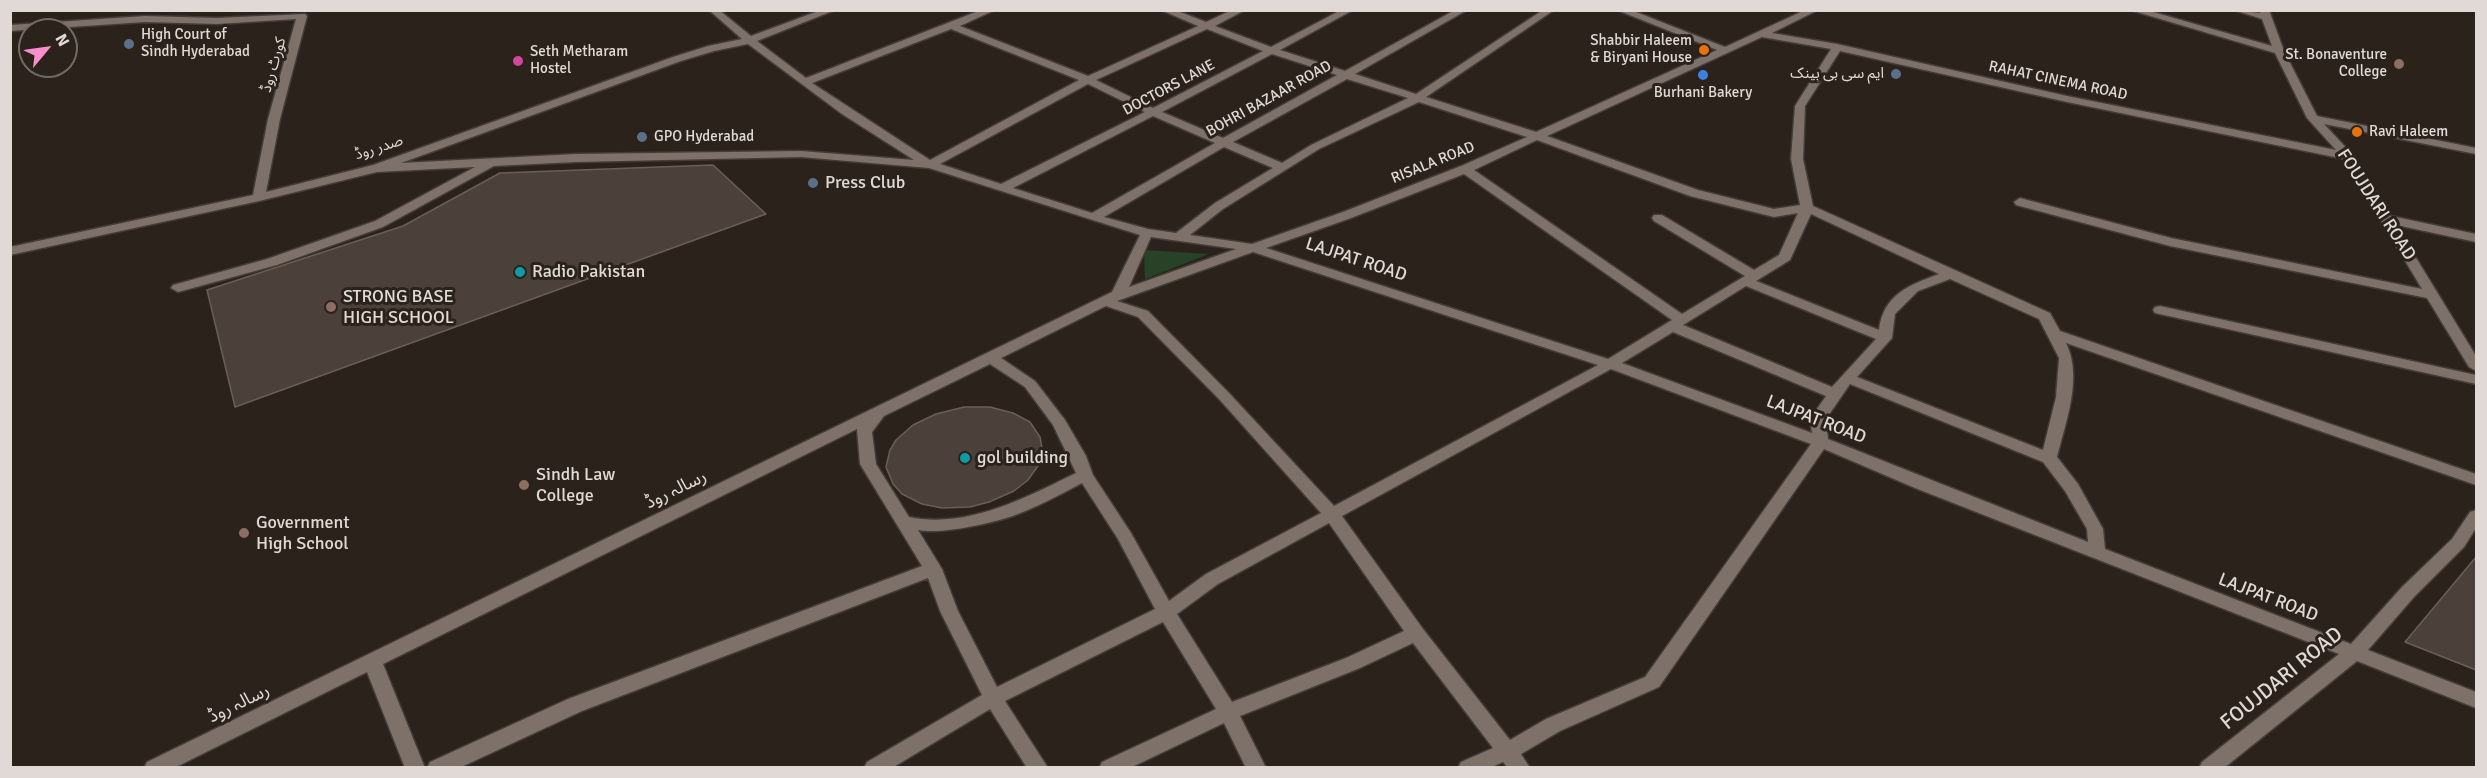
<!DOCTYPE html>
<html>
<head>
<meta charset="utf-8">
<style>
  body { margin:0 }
  #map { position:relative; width:2487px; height:778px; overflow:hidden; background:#2b221c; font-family:Signika,sans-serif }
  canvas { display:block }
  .frame { position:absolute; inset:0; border:12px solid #e0d9d5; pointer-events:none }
  .north { position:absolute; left:18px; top:18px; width:60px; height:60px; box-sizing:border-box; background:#2b221c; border:2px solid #736b66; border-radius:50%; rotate:61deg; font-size:16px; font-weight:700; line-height:24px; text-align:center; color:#e0d9d5 }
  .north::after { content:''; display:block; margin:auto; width:21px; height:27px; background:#f98fca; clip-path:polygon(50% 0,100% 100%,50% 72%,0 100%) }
</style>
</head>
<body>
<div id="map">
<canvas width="2487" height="778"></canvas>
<div class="frame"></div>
<div class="north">N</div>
</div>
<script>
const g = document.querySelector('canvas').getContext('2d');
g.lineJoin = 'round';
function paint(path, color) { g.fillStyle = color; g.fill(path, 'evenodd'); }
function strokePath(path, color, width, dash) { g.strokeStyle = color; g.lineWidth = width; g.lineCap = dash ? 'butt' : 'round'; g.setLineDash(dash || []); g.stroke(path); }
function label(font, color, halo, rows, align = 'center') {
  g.font = font + ' Signika,"Noto Sans Arabic",sans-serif'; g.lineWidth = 6; g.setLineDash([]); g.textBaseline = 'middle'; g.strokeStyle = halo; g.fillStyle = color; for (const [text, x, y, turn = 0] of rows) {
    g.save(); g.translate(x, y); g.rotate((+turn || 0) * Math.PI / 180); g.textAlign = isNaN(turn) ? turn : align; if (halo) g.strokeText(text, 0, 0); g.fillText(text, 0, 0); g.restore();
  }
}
paint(new Path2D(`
  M1144 250 1209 254 1145 279Z`), '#274226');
const building = new Path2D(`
  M713 165 766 214 235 407 207 290 403 226 500 173Z
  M964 407H990L1013 413 1030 422 1040 437 1043 454 1040 463 1028 480 1014 491 989 502 970 507 942 508 922 504 902 494 893 484 886 467 890 450 896 440 913 425 936 414Z
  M2476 557V670L2405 642Z`);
paint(building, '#4b403a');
strokePath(building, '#6a5f58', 1.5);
const minor = new Path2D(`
  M709 10H719L751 36 821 10H835L757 41 806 78 981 10H995L960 26 1088 76 1198 26 1161 10H1175L1206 22 1232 10H1245L1215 26 1271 47 1341 10H1353L1280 50 1345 71 1455 10H1467L1355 74 1416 94 1543 10H1554L1426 97 1536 132 1717 50 1617 10H1631L1725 47 1805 10H1818L1772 33 1837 44 2067 96 2336 150 2307 118 2275 53 2130 10H2146L2272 46 2262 19 2234 10 2260 13 2259 10H2269L2284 51 2317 116 2476 148V154L2324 124 2352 154 2391 216 2476 234V242L2396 225 2476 356V371L2469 367 2427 298 2170 246 2016 205 2014 202 2020 198 2171 238 2422 289 2344 159 2067 102 1840 51 1805 106 1803 159 1813 206 2050 313 2060 331 2476 474V485L2066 343C2083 377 2066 421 2057 457L2078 484 2103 529 2105 549 2351 644 2402 587 2452 539 2470 512 2476 510V528L2464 547 2414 597 2368 650 2476 692V708L2357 661 2224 768H2199L2202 762 2339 654 1915 488 1824 449 1659 687 1560 731 1521 754 1530 768H1508L1503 762 1490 768H1458L1461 762 1493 748 1413 643 1360 668 1240 716 1266 768H1246L1224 723 1130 768H1099L1102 762 1216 709 1163 622 1005 701 1048 768H1027L990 709 892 768H864L867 762 982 695 940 611 928 578 582 711 459 768H427L430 762 568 699 922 566 860 464 857 429 383 664 425 768H405L367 672 174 768H144L147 762 1112 292 1140 235 929 168 801 157 576 162 494 166 383 227 277 265 178 292 171 288 173 285 267 259 375 221 475 167 377 172 259 201 10 255V247L253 195 268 119 296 19 217 24 145 22 10 31V25L145 16 217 18 305 14 307 16 280 119 266 192 373 165 673 57 708 46 742 39ZM951 29 1079 80 930 160 812 83ZM1207 29 1263 51 1153 108 1096 80ZM1762 37 1831 49 1795 106 1791 159 1800 205 1774 209 1698 190 1547 136ZM748 44 842 114 914 160 801 151 576 154 401 163 681 61 714 51ZM1272 54 1337 75 1223 138 1162 112ZM1347 79 1408 98 1311 145 1282 163 1233 142ZM1088 84 1145 112 1001 184 940 164ZM1419 102 1527 137 1461 166 1343 212 1252 244 1190 235 1223 209 1319 149ZM1153 116 1215 143 1092 213 1013 188ZM1537 140 1690 196 1774 217 1798 213 1779 255 1754 270 1662 215H1654L1652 218 1654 221 1745 276 1682 314 1474 170ZM1224 147 1273 168 1215 203 1176 233 1148 229 1104 217ZM1464 174 1672 320 1608 359 1266 248 1351 218ZM1811 214 1939 274C1909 285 1883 295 1879 330L1756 281 1790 260ZM1151 237 1236 249 1129 287ZM1253 252 1598 365 1334 506 1229 393 1148 311 1117 301ZM1950 279 2039 319 2059 358 2056 397 2043 450 1857 377 1892 338 1895 314 1918 291ZM1746 286 1876 339 1832 387 1683 325ZM1106 306 1138 317 1219 399 1321 513 1206 574 1169 601 1131 533 1093 475 1086 456 1065 420 1035 381 1001 358ZM1673 332 1826 396 1810 419 1812 433 1622 363ZM990 364 1025 387 1053 425 1076 473C1025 498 967 529 909 517L876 464 872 432 884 416ZM1611 369 1811 444 1645 677 1546 719 1510 740 1423 629 1342 516ZM1850 384 2043 462 2065 491 2087 529 2088 542 1828 439 1826 419ZM1082 483 1118 539 1155 609 997 687 958 611 942 569 918 530C942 535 1000 522 1023 512 1043 504 1063 493 1082 483ZM1329 523 1404 631 1346 658 1232 702 1177 614 1218 584Z
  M2160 306 2476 375V384L2155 313 2153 310 2155 307Z`);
strokePath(minor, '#443c38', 3);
paint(minor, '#7d716a');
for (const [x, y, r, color] of [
  [129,44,6,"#5c6f8a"],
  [1704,50,6,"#e8710a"],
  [518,61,6,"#d1479c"],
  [2399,64,6,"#8d6e63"],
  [1896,74,6,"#5c6f8a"],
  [1703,75,6,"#3f7fe0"],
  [2357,132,6,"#e8710a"],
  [642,137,6,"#5c6f8a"],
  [813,183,6,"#5c6f8a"],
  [520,272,6,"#0f9aa8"],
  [331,307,6,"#8d6e63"],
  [965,458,6,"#0f9aa8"],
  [524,485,6,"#8d6e63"],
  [244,533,6,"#8d6e63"]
]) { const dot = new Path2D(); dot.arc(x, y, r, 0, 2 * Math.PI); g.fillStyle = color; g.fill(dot); strokePath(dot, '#2b221c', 2); }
label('15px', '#e0d9d5', '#2b221c', [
  ["High Court of",141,35],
  ["Sindh Hyderabad",141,52],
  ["Shabbir Haleem",1692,41,"right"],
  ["& Biryani House",1692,58,"right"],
  ["Seth Metharam",530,52],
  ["Hostel",530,69],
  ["St. Bonaventure",2387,55,"right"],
  ["College",2387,72,"right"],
  ["ایم سی بی بینک",1884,74,"right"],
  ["Burhani Bakery",1703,93,"center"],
  ["Ravi Haleem",2369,132],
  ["GPO Hyderabad",654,137]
], 'left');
label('15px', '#e0d9d5', '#2b221c', [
  ["کورٹ روڈ",274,65,-74],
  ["RAHAT CINEMA ROAD",2058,81,12],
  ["DOCTORS LANE",1169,88,-28],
  ["BOHRI BAZAAR ROAD",1269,99,-29],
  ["صدر روڈ",379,148,-18],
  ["RISALA ROAD",1433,163,-22]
]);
label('18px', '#e0d9d5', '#2b221c', [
  ["Press Club",825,183],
  ["Radio Pakistan",532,272],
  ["STRONG BASE",343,297],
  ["HIGH SCHOOL",343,318],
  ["gol building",977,458],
  ["Sindh Law",536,475],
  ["College",536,496],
  ["Government",256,523],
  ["High School",256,544]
], 'left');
label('18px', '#e0d9d5', '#2b221c', [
  ["FOUJDARI ROAD",2376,205,57],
  ["LAJPAT ROAD",1356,260,18],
  ["LAJPAT ROAD",1816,420,21],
  ["رسالہ روڈ",676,490,-26],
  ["LAJPAT ROAD",2268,598,21],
  ["رسالہ روڈ",239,704,-26]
]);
label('21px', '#e0d9d5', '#2b221c', [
  ["FOUJDARI ROAD",2282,679,-39]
]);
</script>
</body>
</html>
